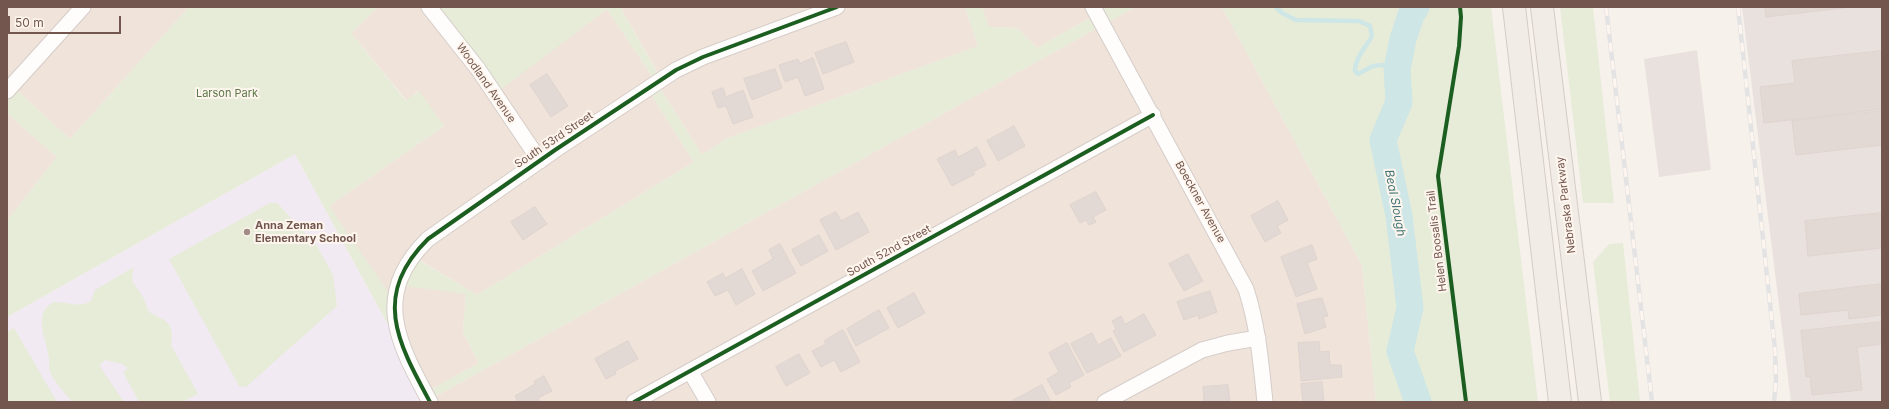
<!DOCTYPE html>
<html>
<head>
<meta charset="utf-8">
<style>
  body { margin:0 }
  #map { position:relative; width:1889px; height:409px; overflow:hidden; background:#f7f1ec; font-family:Inter,sans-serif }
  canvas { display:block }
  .frame { position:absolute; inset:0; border:8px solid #73574e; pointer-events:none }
  .scale { position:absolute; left:8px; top:16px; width:113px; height:18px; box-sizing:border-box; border:2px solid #73574e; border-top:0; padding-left:5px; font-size:12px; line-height:14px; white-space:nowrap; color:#73574e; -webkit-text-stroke:3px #fef6ee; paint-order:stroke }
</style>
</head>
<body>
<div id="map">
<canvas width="1889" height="409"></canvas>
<div class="frame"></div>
<div class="scale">50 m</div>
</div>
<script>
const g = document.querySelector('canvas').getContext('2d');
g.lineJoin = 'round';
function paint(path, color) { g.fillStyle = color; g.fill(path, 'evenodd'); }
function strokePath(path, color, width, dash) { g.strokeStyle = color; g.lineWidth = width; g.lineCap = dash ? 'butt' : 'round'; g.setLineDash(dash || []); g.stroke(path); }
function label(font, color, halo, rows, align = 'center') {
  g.font = font + ' Inter,sans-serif'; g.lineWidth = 4; g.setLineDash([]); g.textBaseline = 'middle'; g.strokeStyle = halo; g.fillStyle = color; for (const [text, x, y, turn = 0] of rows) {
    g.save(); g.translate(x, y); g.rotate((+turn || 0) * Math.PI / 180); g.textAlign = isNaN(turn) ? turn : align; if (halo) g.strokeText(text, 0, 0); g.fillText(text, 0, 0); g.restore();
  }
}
paint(new Path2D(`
  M7 7H189L70 139 12 86 7 91Z
  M378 7H429L495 93 607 9 656 82 661 78 620 7H965L978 46 726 139 702 155 656 82 647 88 694 162 477 295 413 256 466 294 463 332 479 363 425 393 329 206 444 126 418 91 407 101 351 33Z
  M982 7H1093L1097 14 1037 48 1017 28 989 27Z
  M1135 7H1222L1362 265 1376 402H430L429 400Z
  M7 113 57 157 7 221Z`), '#efe3da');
paint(new Path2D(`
  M1742 7H1882V402H1791Z
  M1697 50 1711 170 1659 177 1644 59Z`), '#e9e1dd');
paint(new Path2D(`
  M295 154 430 402H7V317Z`), '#f2eaf2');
paint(new Path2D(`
  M189 7H378L351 33 406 101 419 91 444 126 329 206 395 302 417 378 295 154 7 317V221L57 157 7 113V91L12 86 70 139Z
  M429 7H620L661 79 656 82 702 155 726 139 978 46 965 7H982L989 27 1017 28 1037 48 1097 14 1093 7H1135L429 400 425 393 479 363 463 332 466 294 398 285 412 256 477 295 694 162 647 88 656 82 607 9 495 94Z
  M1222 7H1491L1538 402H1376L1362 265Z
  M1560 7H1593L1614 203H1583Z
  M270 203H277L317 246 333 275 337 306 246 387 239 386 169 259Z
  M1623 243 1640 402H1610L1593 262 1609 244Z
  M134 267C130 283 133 282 141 294 145 299 146 306 149 312 166 321 175 322 171 345L198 394 182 402H139L123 372 128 368 122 364 105 360 100 365 101 368 124 402H72C65 393 56 384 51 374 48 368 50 359 48 353 45 336 33 312 54 302 67 301 78 309 91 301L95 290Z
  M14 328 57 402H7V332Z`), '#e6ecd8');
strokePath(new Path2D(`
  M1276 7 1282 13 1296 20 1359 21 1370 26 1372 36C1366 47 1355 58 1355 71L1358 74 1373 66 1383 65 1397 69`), '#cfe6e6', 4.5);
strokePath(new Path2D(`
  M1416 7 1411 15 1403 39 1397 69 1399 102 1383 140 1399 216 1410 308 1400 351 1418 402`), '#cfe6e6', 27);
const building = new Path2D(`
  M1765 7H1851L1766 17Z
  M846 42 854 62 823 74 815 53Z
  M1882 51V109L1764 123 1760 87 1795 83 1792 61Z
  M813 58 824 89 805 96 798 77 785 82 779 65 798 59 800 63Z
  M775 69 782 88 752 100 744 79Z
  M547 74 568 106 551 117 530 85Z
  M723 88 726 97 743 90 753 117 733 124 726 106 718 108 712 92Z
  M1882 111V145L1796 155 1792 121Z
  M1014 126 1025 146 998 161 987 141Z
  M977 147 986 165 973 172 975 174 952 186 937 159 955 150 958 157Z
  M1096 192 1106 210 1093 217 1096 222 1089 225 1086 220 1080 223 1070 205Z
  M1278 201 1288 220 1277 226 1281 233 1265 242 1251 216Z
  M535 207 547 224 523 240 511 222Z
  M836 212 841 221 858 212 869 232 836 250 820 220Z
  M1882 213V248L1808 256 1805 221Z
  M819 235 828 251 801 266 792 250Z
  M780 244 796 273 763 291 752 271 773 259 769 250Z
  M1312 245 1317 259 1307 263 1317 289 1296 297 1281 257Z
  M1188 254 1203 281 1184 291 1169 264Z
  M742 269 755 294 736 305 728 290 715 296 707 282 723 273 725 278Z
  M1882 284V315L1849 319 1848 310 1801 315 1799 294Z
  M1210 291 1217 312 1199 319 1198 315 1184 320 1177 302Z
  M914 293 925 313 898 328 887 308Z
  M1322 298 1328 316 1323 317 1326 327 1305 334 1297 304Z
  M879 310 889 328 856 346 847 329Z
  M1144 314 1156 335 1124 352 1113 331 1116 329 1112 321 1121 316 1125 324Z
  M1882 322V344L1857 347 1862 390 1812 395 1810 376 1806 377 1801 331Z
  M843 330 860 362 841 372 834 360 821 367 812 351 826 344 824 341Z
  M1092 333 1098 345 1111 338 1121 356 1087 373 1071 344Z
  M628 341 638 359 615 371 616 374 606 379 595 359Z
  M1319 342 1320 352 1329 351 1330 365H1341L1342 377 1301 381 1298 343Z
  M1067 343 1084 375 1069 383 1071 387 1056 395 1047 379 1059 372 1049 353Z
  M799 354 810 373 786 386 776 367Z
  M544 376 552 391 538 398 540 402H518L515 396 535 384 534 382Z
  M1322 382 1324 402H1303L1301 384Z
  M1042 385 1051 402H1013L1012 401Z
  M1228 385 1230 402H1204L1203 387Z`);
paint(building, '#e3d9d4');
strokePath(building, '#dfd4cf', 1);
const minor = new Path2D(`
  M429 7 478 69 540 161
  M1093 7 1246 289C1258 326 1261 363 1265 402
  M7 91 83 7
  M690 371 708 402
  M430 402C398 343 371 295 428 239L555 150 676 70 703 57 837 7
  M634 402 1153 115
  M1105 402 1202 350 1228 343 1258 338`);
const primary = new Path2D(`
  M1514 7 1560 402
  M1542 7 1590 402`);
strokePath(minor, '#d6cdc9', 17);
strokePath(primary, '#d5ccc7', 24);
strokePath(minor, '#fefdfc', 15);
strokePath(primary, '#f2ece6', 22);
const rail = new Path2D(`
  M1606 7 1652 402
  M1738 7 1775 350 1776 380 1774 402`);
strokePath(rail, '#e4e3e4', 4.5);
strokePath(rail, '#fef6ee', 3, [9]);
strokePath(new Path2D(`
  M1460 7 1461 17 1459 46 1438 176 1466 402
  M430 402C398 343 371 295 428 239L555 150 676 70 703 57 837 7
  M634 402 1153 115`), '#1b5e20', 4);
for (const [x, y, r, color] of [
  [247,232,4,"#a18d85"]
]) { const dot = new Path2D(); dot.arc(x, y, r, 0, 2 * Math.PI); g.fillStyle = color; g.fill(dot); strokePath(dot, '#fef6ee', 1.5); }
label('11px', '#73574e', '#fef6ee', [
  ["Woodland Avenue",486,83,55],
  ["South 53rd Street",554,140,-34],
  ["Boeckner Avenue",1200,202,61],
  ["Nebraska Parkway",1566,205,-97],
  ["Helen Boosalis Trail",1437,241,-97],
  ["South 52nd Street",889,251,-29]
]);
label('11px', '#5b7847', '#fef6ee', [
  ["Larson Park",227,94]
]);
label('bold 11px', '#73574e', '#fef6ee', [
  ["Anna Zeman",255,226],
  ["Elementary School",255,239]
], 'left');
label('italic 12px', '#427577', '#fef6ee', [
  ["Beal Slough",1395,203,79]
]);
</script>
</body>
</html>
